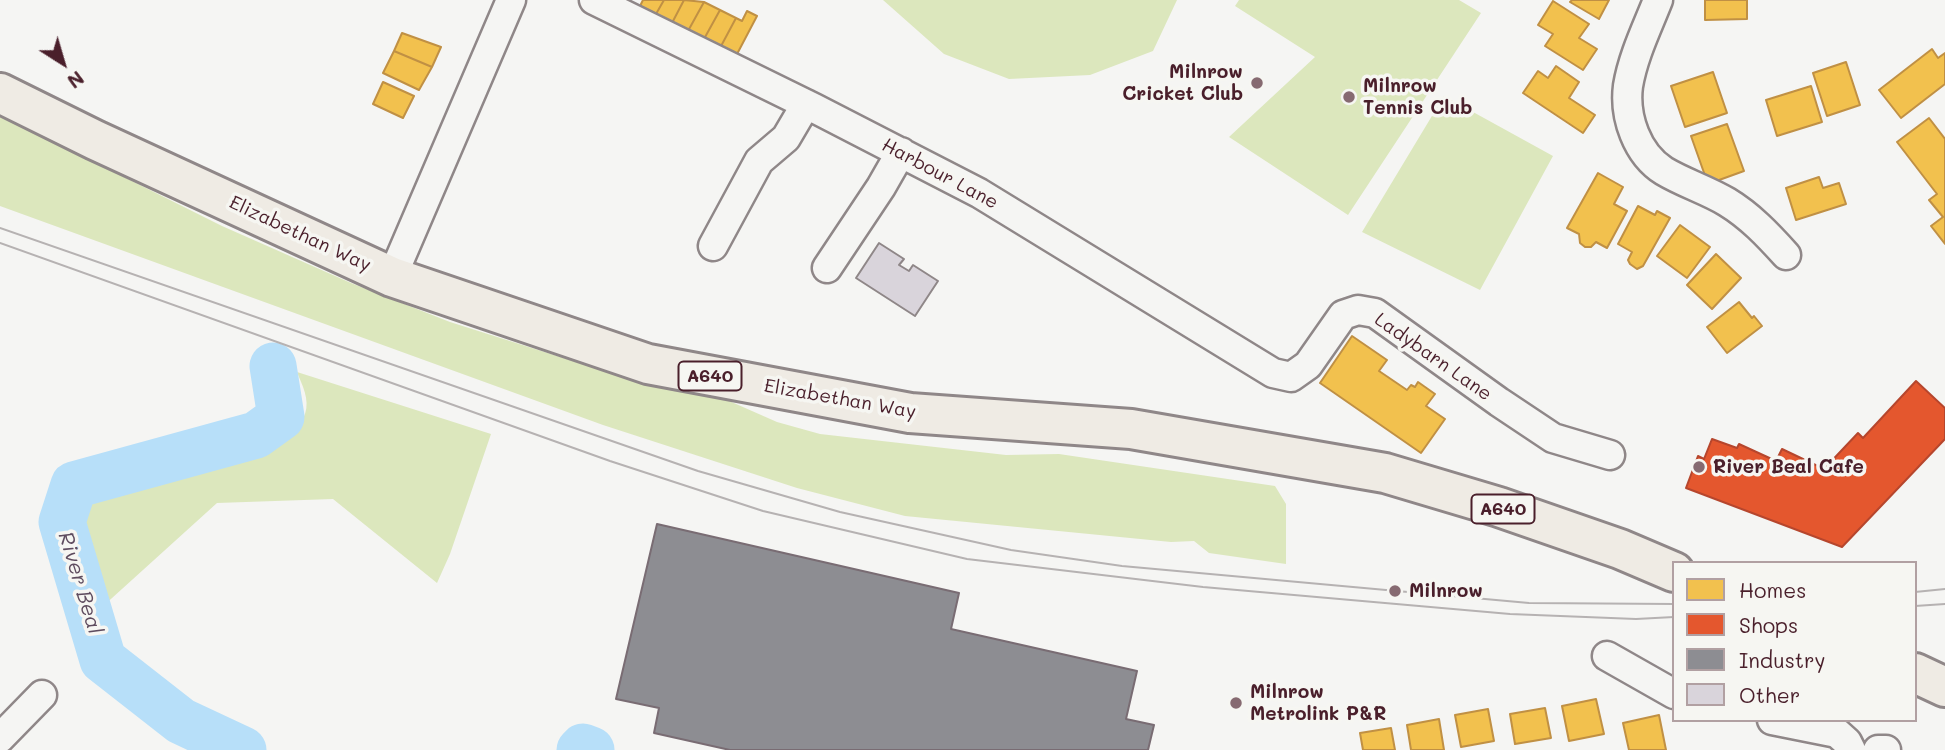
<!DOCTYPE html>
<html>
<head>
<meta charset="utf-8">
<style>
  body { margin:0 }
  #map { position:relative; width:1945px; height:750px; overflow:hidden; background:#f5f5f3; font-family:Mali,sans-serif }
  canvas { display:block }
  .legend { position:absolute; left:1672px; top:561px; width:245px; height:161px; box-sizing:border-box; background:#f6f6f2; border:2px solid #b1a0a2; margin:0; padding:9px 12px; list-style:none; font-size:21px; color:#4a1f2b }
  .legend li { display:flex; align-items:center; gap:14px; height:35px }
  .legend b { width:35px; border:2px solid #b1a0a2 }
  .north { position:absolute; left:28px; top:28px; width:70px; height:70px; -webkit-text-stroke:5px #f6f6f2; paint-order:stroke; rotate:143deg; font-size:19px; font-weight:700; line-height:28px; text-align:center; color:#4a1f2b }
  .north::after { content:''; display:block; margin:auto; width:24px; height:32px; background:#4a1f2b; clip-path:polygon(50% 0,100% 100%,50% 72%,0 100%) }
</style>
</head>
<body>
<div id="map">
<canvas width="1945" height="750"></canvas>
<ul class="legend">
<li><b style="height:19px;background:#f2c14e"></b>Homes</li>
<li><b style="height:19px;background:#e4572e"></b>Shops</li>
<li><b style="height:19px;background:#8d8d92"></b>Industry</li>
<li><b style="height:19px;background:#d9d4db"></b>Other</li>
</ul>
<div class="north">N</div>
</div>
<script>
const g = document.querySelector('canvas').getContext('2d');
g.lineJoin = 'round';
function paint(path, color) { g.fillStyle = color; g.fill(path, 'evenodd'); }
function strokePath(path, color, width, dash) { g.strokeStyle = color; g.lineWidth = width; g.lineCap = dash ? 'butt' : 'round'; g.setLineDash(dash || []); g.stroke(path); }
function label(font, color, halo, rows, align = 'center') {
  g.font = font + ' Mali,sans-serif'; g.lineWidth = 7; g.setLineDash([]); g.textBaseline = 'middle'; g.strokeStyle = halo; g.fillStyle = color; for (const [text, x, y, turn = 0] of rows) {
    g.save(); g.translate(x, y); g.rotate((+turn || 0) * Math.PI / 180); g.textAlign = isNaN(turn) ? turn : align; if (halo) g.strokeText(text, 0, 0); g.fillText(text, 0, 0); g.restore();
  }
}
paint(new Path2D(`
  M883 0H1177L1153 51 1090 75 1009 79 944 54Z
  M1239 0H1459L1481 13 1348 215 1229 137 1315 57 1235 6Z
  M1444 96 1553 156 1480 290 1362 232Z
  M0 115 222 226 351 283 450 322 595 368 727 400 777 422 820 434 1006 455 1059 454 1275 486 1286 504V564L1209 553 1194 541 1171 542 905 516 797 488 603 425 0 206Z
  M297 372 491 434 450 554 437 583 333 499 217 503 101 608 71 526 77 503 90 491C135 481 289 458 305 414 310 399 302 385 297 372Z`), '#dce7bd');
const homes = new Path2D(`
  M643 0H664L656 14 640 6Z
  M664 0H684L672 23 656 14Z
  M684 0 704 2 688 31 672 23Z
  M1572 0H1609L1599 19 1570 2Z
  M1705 0H1747V19L1705 20Z
  M1553 1 1589 24 1579 38 1597 49 1583 70 1545 46 1553 34 1538 25Z
  M704 2 720 10 704 39 688 31Z
  M720 10 736 18 720 48 704 39Z
  M747 11 757 16 736 56 720 48 736 18 742 21Z
  M402 33 441 47 432 67 394 51Z
  M1932 49 1938 58 1945 53V84L1901 118 1879 90Z
  M394 51 432 67 419 90 383 73Z
  M1846 62 1860 105 1827 116 1813 73Z
  M1556 66 1579 82 1569 98 1595 115 1583 133 1523 93 1538 71 1548 78Z
  M1713 72 1727 113 1685 127 1671 86Z
  M383 82 414 96 403 118 373 104Z
  M1811 86 1822 122 1777 136 1766 100Z
  M1929 118 1945 139V244L1931 226 1943 217 1929 200 1937 194 1897 142Z
  M1727 124 1744 171 1708 184 1691 136Z
  M1598 173 1623 187 1614 204 1627 211 1607 248 1596 242 1591 247H1585L1580 243 1579 234 1567 228Z
  M1819 177 1823 188 1839 183 1846 204 1796 220 1786 188Z
  M1638 206 1655 215 1657 211 1670 218 1643 266 1637 269 1630 264 1628 260 1632 252 1618 244Z
  M1680 225 1710 247 1687 278 1657 256Z
  M1716 254 1741 278 1712 309 1687 285Z
  M1739 302 1752 318 1754 316 1762 326 1727 353 1707 327Z
  M1352 336 1387 360 1379 371 1407 390 1411 385 1415 387 1418 382 1435 394 1426 406 1445 419 1421 453 1320 383Z
  M1596 699 1604 734 1569 741 1562 706Z
  M1545 708 1551 738 1515 744 1510 714Z
  M1488 709 1494 741 1461 747 1455 715Z
  M1659 715 1666 750H1629L1623 723Z
  M1439 719 1444 750H1411L1407 725Z
  M1391 728 1395 750H1363L1360 733Z`);
paint(homes, '#f2c14e');
strokePath(homes, '#c09044', 2);
const shops = new Path2D(`
  M1916 381 1945 408V439L1842 547 1686 488 1698 456 1704 459 1712 439 1737 448 1739 444 1776 461 1782 449 1824 469 1858 433 1863 438Z`);
paint(shops, '#e4572e');
strokePath(shops, '#b6462d', 2);
const industry = new Path2D(`
  M657 524 959 593 951 629 1137 671 1126 719 1154 725 1148 750H730L654 733 659 708 616 699Z`);
paint(industry, '#8d8d92');
strokePath(industry, '#796c73', 2);
strokePath(new Path2D(`
  M243 750 181 721 103 660 62 522 74 485 256 435 281 417 273 366
  M580 750 583 747 591 750`), '#b7dff9', 47);
const building = new Path2D(`
  M879 243 904 259 899 265 909 271 913 265 938 281 915 316 856 278Z`);
paint(building, '#d9d4db');
strokePath(building, '#8f8788', 2);
const street = new Path2D(`
  M594 0 814 108 979 193 1273 373 1291 377 1308 365 1343 315 1358 310 1375 313 1499 402 1553 438 1610 455
  M1658 0C1647 28 1633 56 1628 86 1624 117 1637 154 1664 171 1684 183 1707 190 1727 202 1750 216 1768 235 1786 255
  M713 246 759 161 786 138 806 104
  M827 268 881 187 901 152
  M392 277 511 0
  M1607 656 1674 694
  M1772 720 1837 733 1847 742 1851 750
  M0 738 42 695
  M1878 750H1886`);
const primary = new Path2D(`
  M0 93 95 140 392 277 648 364 910 413 1131 429 1385 473 1499 507 1620 549 1674 572
  M1915 673 1945 687`);
strokePath(street, '#8f8788', 33);
strokePath(primary, '#8f8788', 44);
strokePath(street, '#f5f5f3', 28);
strokePath(primary, '#efebe4', 38);
strokePath(new Path2D(`
  M0 228 698 471 840 512 1011 550 1122 566 1529 603 1674 604
  M0 243 610 461 763 511 967 559 1203 587 1510 614 1636 619 1674 617
  M1915 592 1945 589
  M1915 606 1945 604`), '#b6b2b2', 2);
for (const [x, y, r, color] of [
  [1257,83,7,"#866a71"],
  [1349,97,7,"#866a71"],
  [1699,467,7,"#866a71"],
  [1395,591,7,"#866a71"],
  [1236,703,7,"#866a71"]
]) { const dot = new Path2D(); dot.arc(x, y, r, 0, 2 * Math.PI); g.fillStyle = color; g.fill(dot); strokePath(dot, '#f6f6f2', 2.5); }
for (const [x, y, w] of [
  [710,376,63],
  [1503,509,63]
]) { const box = new Path2D(); box.roundRect(x - w / 2, y - 14.5, w, 29, 5); g.fillStyle = '#f6f6f2'; g.fill(box); strokePath(box, '#4a1f2b', 2); }
label('bold 18px', '#4a1f2b', null, [
  ["A640",710,376],
  ["A640",1503,509]
]);
label('bold 19px', '#4a1f2b', '#f6f6f2', [
  ["Milnrow",1243,72,"right"],
  ["Cricket Club",1243,94,"right"],
  ["Milnrow",1363,86],
  ["Tennis Club",1363,108],
  ["River Beal Cafe",1713,467],
  ["Milnrow",1409,591],
  ["Milnrow",1250,692],
  ["Metrolink P&R",1250,714]
], 'left');
label('19px', '#4a1f2b', '#f6f6f2', [
  ["Harbour Lane",940,174,28],
  ["Elizabethan Way",300,234,25],
  ["Ladybarn Lane",1433,357,35],
  ["Elizabethan Way",840,399,10]
]);
label('italic 21px', '#5e4c5f', '#f6f6f2', [
  ["River Beal",80,583,73]
]);
</script>
</body>
</html>
